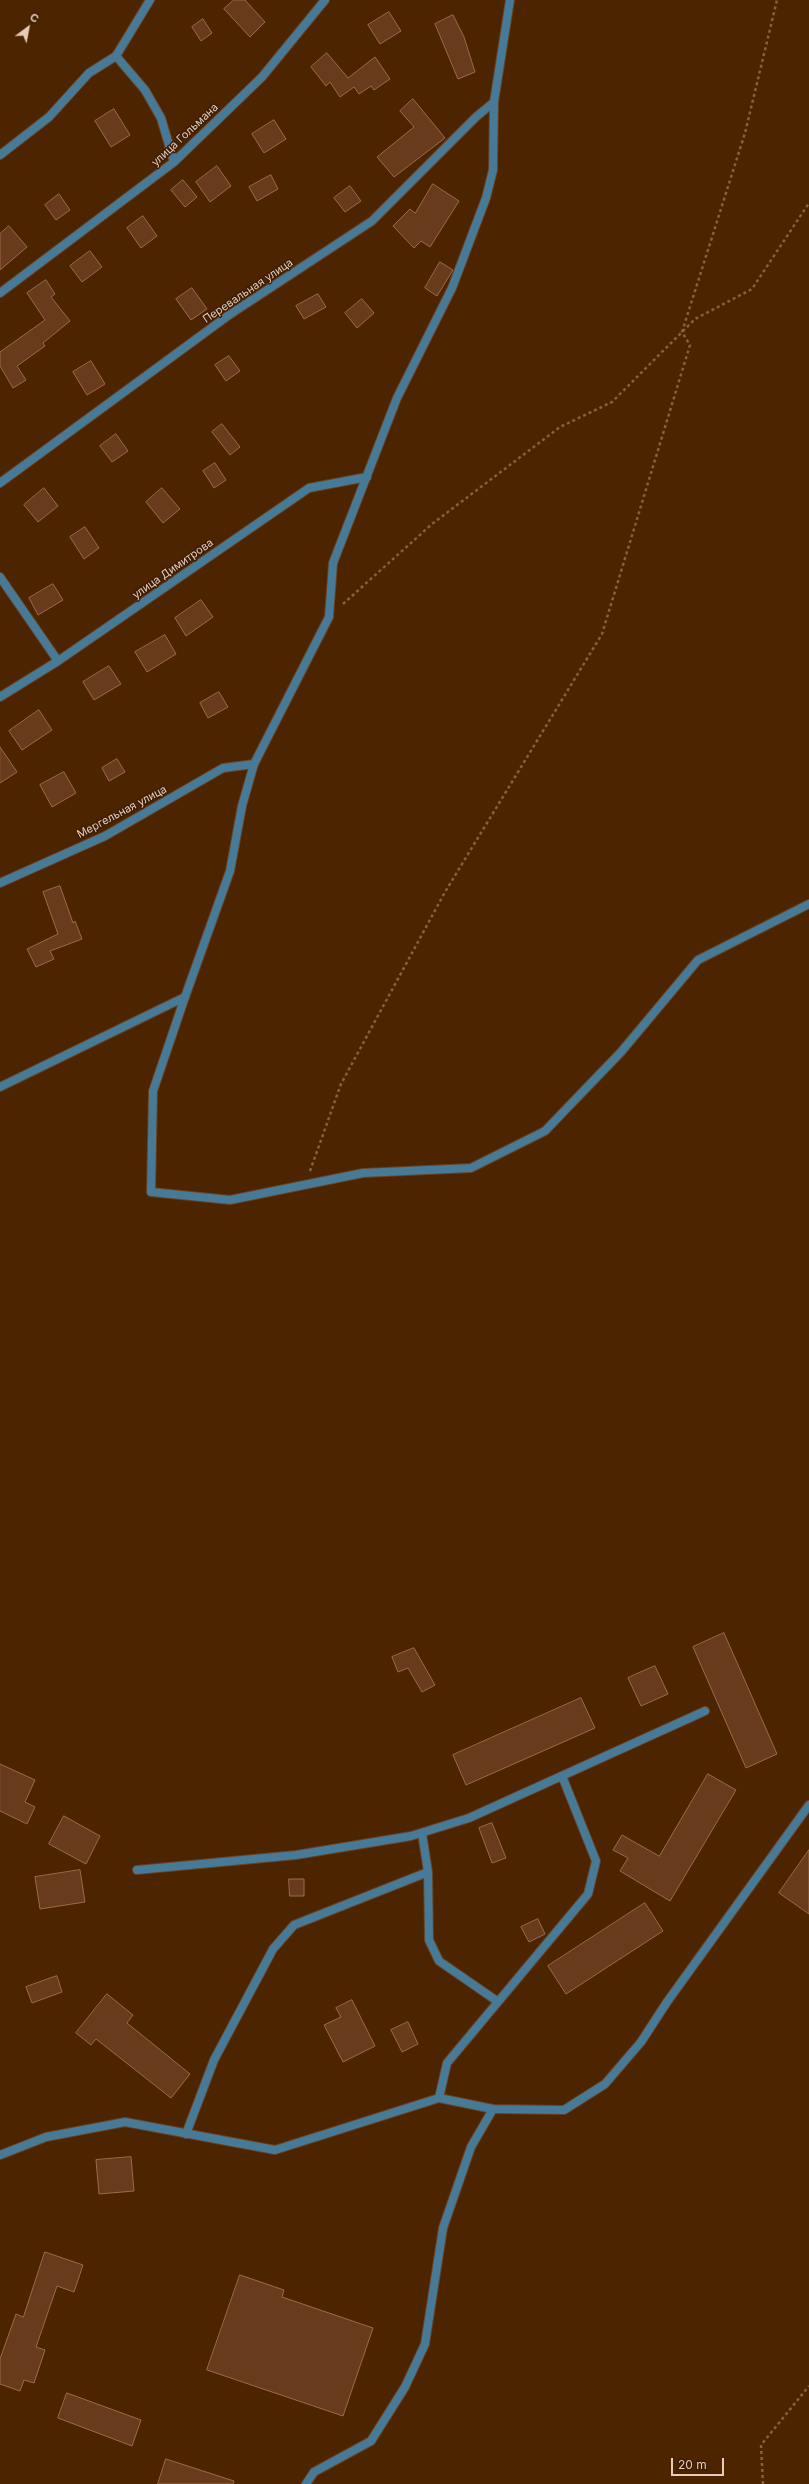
<!DOCTYPE html>
<html>
<head>
<meta charset="utf-8">
<style>
  body { margin:0 }
  #map { position:relative; width:809px; height:2484px; overflow:hidden; background:#4d2400; font-family:Inter,sans-serif }
  canvas { display:block }
  .north { position:absolute; left:8px; top:8px; width:40px; height:40px; -webkit-text-stroke:3px #3d1d04; paint-order:stroke; rotate:32deg; font-size:11px; font-weight:700; line-height:16px; text-align:center; color:#e7ccbb }
  .north::after { content:''; display:block; margin:auto; width:14px; height:18px; background:#e7ccbb; clip-path:polygon(50% 0,100% 100%,50% 72%,0 100%) }
  .scale { position:absolute; left:671px; top:2458px; width:53px; height:18px; box-sizing:border-box; border:2px solid #e7ccbb; border-top:0; padding-left:5px; font-size:12px; line-height:14px; white-space:nowrap; color:#e7ccbb; -webkit-text-stroke:3px #3d1d04; paint-order:stroke }
</style>
</head>
<body>
<div id="map">
<canvas width="809" height="2484"></canvas>
<div class="north">С</div>
<div class="scale">20 m</div>
</div>
<script>
const g = document.querySelector('canvas').getContext('2d');
g.lineJoin = 'round';
function paint(path, color) { g.fillStyle = color; g.fill(path, 'evenodd'); }
function strokePath(path, color, width, dash) { g.strokeStyle = color; g.lineWidth = width; g.lineCap = dash ? 'butt' : 'round'; g.setLineDash(dash || []); g.stroke(path); }
function label(font, color, halo, rows, align = 'center') {
  g.font = font + ' Inter,sans-serif'; g.lineWidth = 3; g.setLineDash([]); g.textBaseline = 'middle'; g.strokeStyle = halo; g.fillStyle = color; for (const [text, x, y, turn = 0] of rows) {
    g.save(); g.translate(x, y); g.rotate((+turn || 0) * Math.PI / 180); g.textAlign = isNaN(turn) ? turn : align; if (halo) g.strokeText(text, 0, 0); g.fillText(text, 0, 0); g.restore();
  }
}
const building = new Path2D(`
  M234 0H245L265 22 250 37 224 9Z
  M389 12 401 31 380 44 368 25Z
  M453 15 464 37 475 72 458 79 435 24Z
  M203 19 212 33 201 41 192 27Z
  M327 53 348 78 375 57 390 79 374 90 371 86 359 94 354 87 340 97 330 82 326 86 311 67Z
  M413 99 445 138 394 177 377 157 414 127 400 111Z
  M114 109 130 135 111 147 95 121Z
  M274 120 286 139 264 153 252 134Z
  M217 166 231 186 210 202 196 182Z
  M271 175 278 189 257 201 249 187Z
  M183 180 197 197 185 207 171 190Z
  M433 184 459 201 430 247 421 241 414 248 393 226 410 209 415 213Z
  M350 186 361 201 345 212 334 198Z
  M59 194 70 210 56 220 45 205Z
  M143 216 157 236 141 248 127 228Z
  M9 226 27 247 0 270V234Z
  M90 251 102 267 82 282 70 266Z
  M440 262 453 270 437 296 425 288Z
  M46 280 55 294 51 297 70 321 43 343 45 346 17 366 26 380 13 388 0 366V352L45 320 27 293Z
  M192 288 207 309 191 320 176 299Z
  M318 294 326 307 304 319 296 306Z
  M362 299 374 313 357 328 345 313Z
  M229 356 240 371 226 381 215 365Z
  M91 361 105 384 87 395 73 372Z
  M222 424 240 447 230 455 212 432Z
  M116 434 128 451 112 462 100 446Z
  M215 463 226 480 214 488 203 471Z
  M44 488 58 506 38 522 24 505Z
  M162 488 180 509 163 523 146 502Z
  M85 527 99 548 84 559 70 537Z
  M53 584 63 600 38 615 29 598Z
  M201 600 213 617 186 636 175 618Z
  M165 635 176 654 147 672 135 652Z
  M109 666 121 684 94 700 83 682Z
  M219 692 228 707 208 718 200 703Z
  M39 710 52 730 22 750 9 731Z
  M0 747 17 772 0 783Z
  M117 759 125 772 109 781 102 768Z
  M64 772 76 793 52 807 40 785Z
  M60 886 73 923 75 921 82 939 50 951 54 959 36 967 27 949 58 934 43 892Z
  M724 1633 777 1754 746 1768 693 1647Z
  M414 1648 435 1685 422 1692 408 1668 398 1672 392 1657Z
  M655 1666 668 1694 641 1706 628 1678Z
  M581 1698 595 1728 466 1785 453 1755Z
  M0 1764 35 1780 25 1802 35 1807 27 1824 0 1811Z
  M708 1774 736 1790 670 1901 620 1871 628 1858 613 1850 622 1835 659 1856Z
  M64 1816 100 1836 86 1864 49 1844Z
  M492 1823 506 1858 492 1863 479 1828Z
  M809 1850V1914L779 1893Z
  M80 1870 85 1902 40 1909 35 1877Z
  M289 1879H304V1896H290Z
  M645 1903 663 1931 566 1994 548 1966Z
  M538 1919 545 1934 529 1942 521 1927Z
  M57 1976 62 1992 32 2003 26 1987Z
  M107 1994 133 2015 127 2023 190 2074 171 2098 96 2039 91 2045 76 2033Z
  M352 2000 375 2046 343 2062 324 2025 341 2017 336 2008Z
  M408 2022 418 2044 402 2052 391 2030Z
  M131 2157 134 2191 99 2194 96 2160Z
  M45 2252 83 2265 74 2292 57 2286 36 2347 45 2350 34 2383 24 2380 20 2391 0 2384V2359L16 2314 23 2317Z
  M240 2275 284 2290 282 2297 373 2328 343 2416 207 2370Z
  M67 2393 141 2420 132 2446 58 2418Z
  M166 2459 234 2481 233 2484H158Z`);
paint(building, '#673b1b');
strokePath(building, '#9b6b4b', 1);
const service = new Path2D(`
  M0 155 49 117 89 73 116 56
  M185 997 153 1091 151 1192 230 1200 363 1173 471 1168 545 1131 621 1052 698 960 809 904
  M0 1087 185 997
  M422 1833 428 1872 429 1940 439 1961 497 2001
  M137 1870 296 1855 411 1836 469 1818 705 1711
  M439 2098 447 2063 588 1894 596 1861 562 1776
  M186 2134 214 2060 273 1949 294 1925 428 1872
  M306 2484 314 2472 371 2441 405 2387 425 2344 443 2228 471 2147 493 2109`);
const minor = new Path2D(`
  M150 0 116 56 145 90 161 118 174 162
  M0 293 174 162 262 77 325 0
  M0 483 229 315 372 221 476 117 494 102
  M0 577 58 661
  M0 697 58 661 309 488 367 477
  M0 883 105 836 223 768 254 764
  M185 997 230 871 242 806 254 764 329 617 333 563 397 398 452 288 486 198 493 170 494 102 510 0
  M0 2155 46 2137 125 2122 275 2150 439 2098 493 2109 564 2110 605 2084 641 2042 667 2002 809 1805`);
strokePath(service, '#694222', 10);
strokePath(minor, '#694222', 10);
strokePath(new Path2D(`
  M343 604 432 524 560 427 612 402 695 319 752 289 809 203
  M310 1171 341 1084 445 892 602 634 690 345 682 332 745 133 777 0
  M763 2484 761 2445 809 2386`), '#856144', 2.5, [3, 3]);
strokePath(service, '#477a96', 8);
strokePath(minor, '#477a96', 8);
label('11px', '#e7ccbb', '#3d1d04', [
  ["улица Гольмана",185,135,-43],
  ["Перевальная улица",248,291,-34],
  ["улица Димитрова",173,569,-35],
  ["Мергельная улица",122,812,-28]
]);
</script>
</body>
</html>
